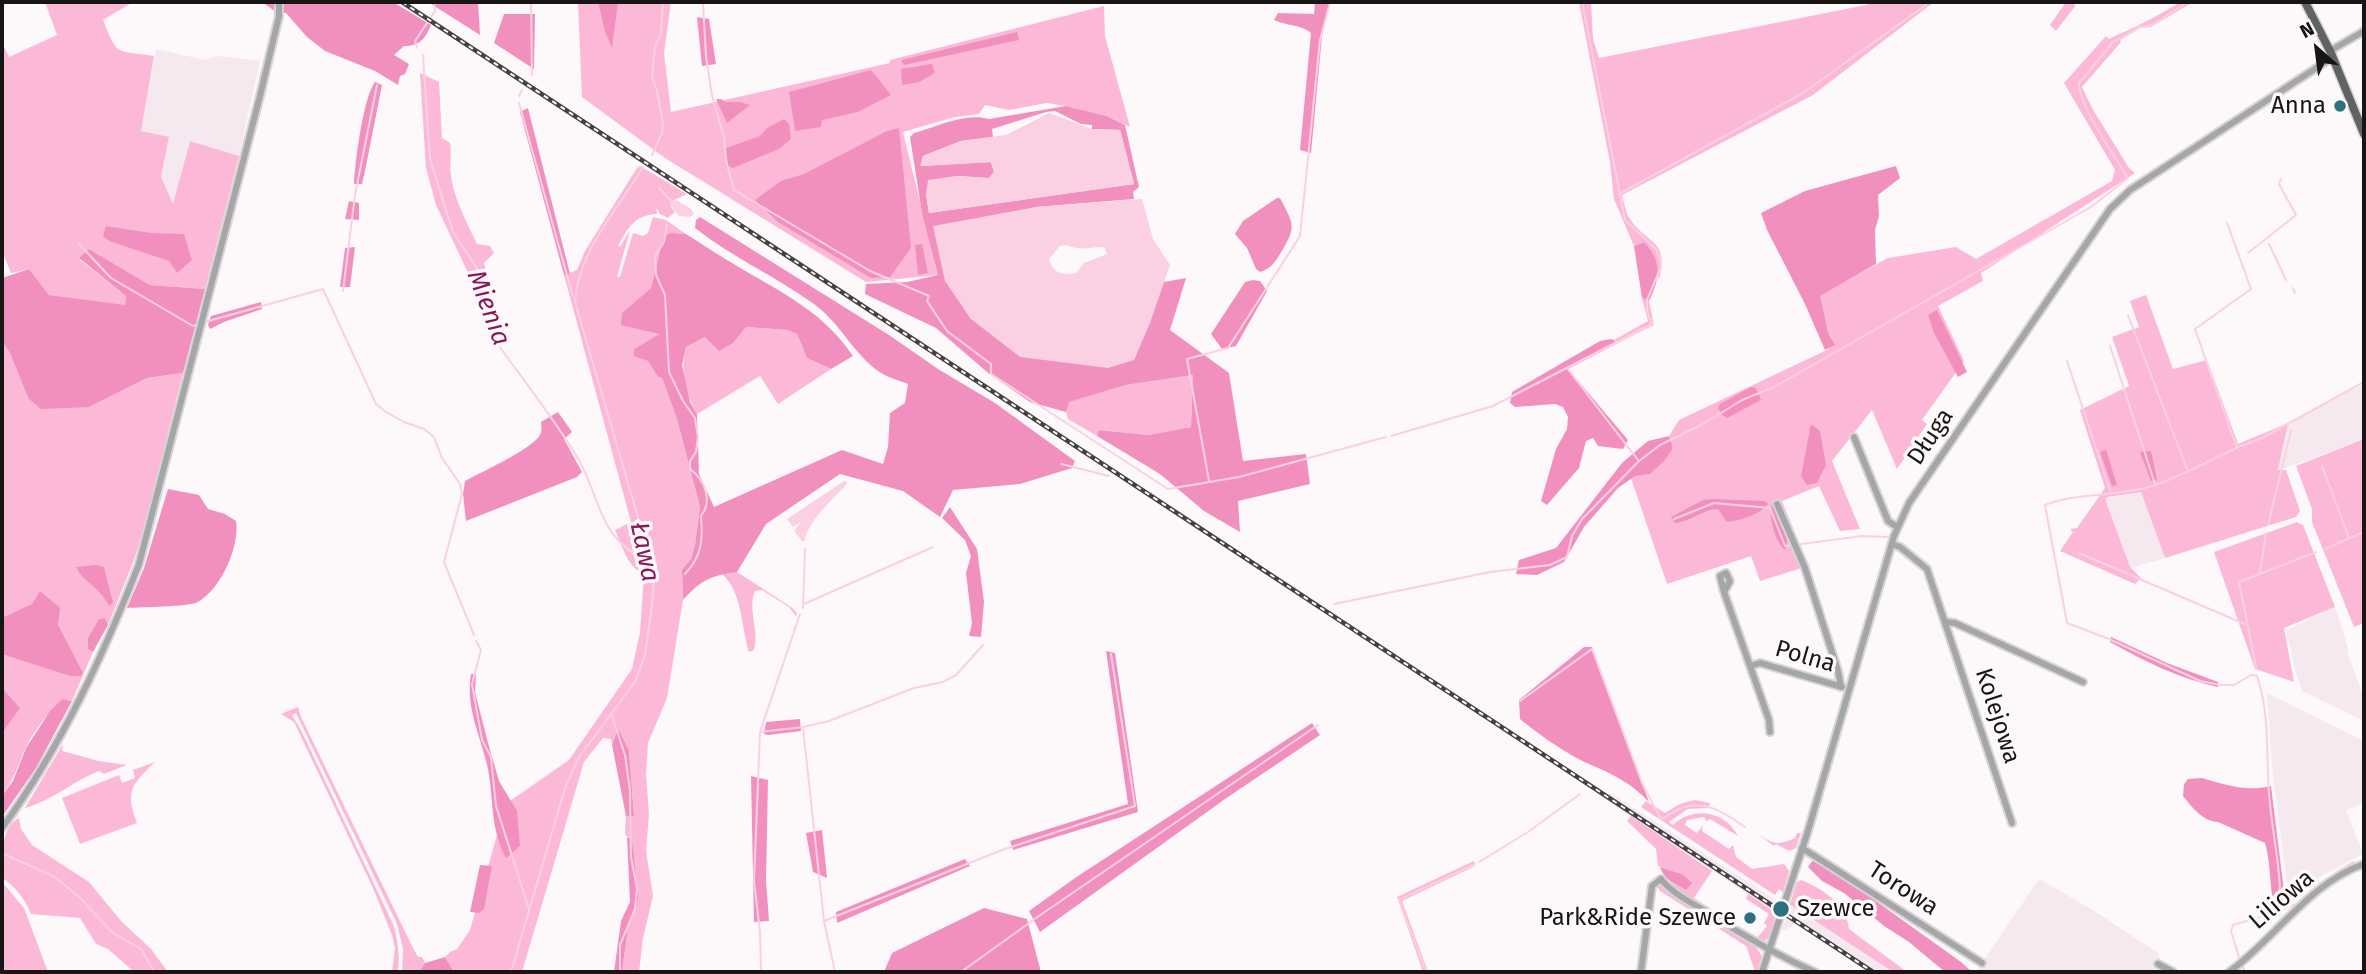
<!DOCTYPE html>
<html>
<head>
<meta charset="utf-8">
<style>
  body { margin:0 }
  #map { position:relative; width:2366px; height:974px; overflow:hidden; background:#fdf8fa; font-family:"Fira Sans",sans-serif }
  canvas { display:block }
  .frame { position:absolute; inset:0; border:4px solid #171516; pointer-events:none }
  .north { position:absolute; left:2282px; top:14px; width:70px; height:70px; -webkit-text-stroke:5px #fdf8fa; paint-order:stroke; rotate:332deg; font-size:19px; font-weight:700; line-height:28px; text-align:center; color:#171516 }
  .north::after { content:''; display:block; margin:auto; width:24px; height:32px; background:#171516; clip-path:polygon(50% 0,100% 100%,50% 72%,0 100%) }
</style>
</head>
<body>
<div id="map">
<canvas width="2366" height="974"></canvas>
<div class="frame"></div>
<div class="north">N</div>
</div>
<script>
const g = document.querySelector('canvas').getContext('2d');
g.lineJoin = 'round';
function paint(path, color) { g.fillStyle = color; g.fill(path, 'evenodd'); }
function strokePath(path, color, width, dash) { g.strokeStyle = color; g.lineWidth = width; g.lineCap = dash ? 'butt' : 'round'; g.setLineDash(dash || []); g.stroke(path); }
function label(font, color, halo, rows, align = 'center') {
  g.font = font + ' "Fira Sans",sans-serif'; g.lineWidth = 7; g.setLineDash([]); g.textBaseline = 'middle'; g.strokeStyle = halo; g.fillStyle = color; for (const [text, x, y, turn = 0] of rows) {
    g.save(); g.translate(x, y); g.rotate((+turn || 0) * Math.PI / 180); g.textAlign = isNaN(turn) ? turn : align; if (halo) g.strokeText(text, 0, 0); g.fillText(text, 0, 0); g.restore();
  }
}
paint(new Path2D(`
  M156 49 205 60 218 56 260 61 239 156 190 141 173 206 161 177 169 138 140 131Z
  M2364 384V439L2278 471 2288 423Z
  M2141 491 2165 558 2130 568 2104 499Z
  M2335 607 2348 648V654L2364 698V721L2302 691 2295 670 2286 630Z
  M2267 693 2364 741V803L2346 810 2363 854 2321 876 2294 901 2289 900 2273 777Z
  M1611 793 1779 902 1776 913 1606 800Z
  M2039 879 2096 912 2158 953 2161 961 2152 972H1976Z
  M1791 905 1876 960 1893 972H1871L1794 922 1792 926 1783 931 1782 928Z`), '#f5e9ef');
paint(new Path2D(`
  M45 2H133L103 20C118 57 115 50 154 56L141 131 169 137 161 177 173 204 190 141 239 156 205 289 150 285 89 249 79 259 126 296 125 306 49 295 29 269 11 273 2 251V42L9 57 57 35Z
  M578 2H671L664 53 671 112 890 63V60L1104 6 1105 36 1130 127 1107 116 1066 106 1047 103 1009 110 985 105 979 114 955 117 903 132 938 275 866 282 665 158 582 97Z
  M1579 2H1591L1593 39 1599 58 1866 5 1873 2H1934L1813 95 1622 195C1624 202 1625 210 1628 216 1646 246 1670 237 1659 281L1656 261 1644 242 1634 246 1614 199 1610 162Z
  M2066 2 2076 5 2056 31 2050 25Z
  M2180 2H2193L2151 27 2140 28 2120 40 2121 42 2082 87 2092 108 2129 168 2135 173 1981 273 1983 281 1938 306 1964 361 1922 420 1927 424 1897 469 1872 410 1832 461 1860 529 1840 531 1819 486 1782 501 1807 563 1802 568 1760 581 1751 556 1667 584 1631 478 1673 448 1669 436 1679 420 1829 349 1832 338 1828 332 1819 296 1888 258 1956 247 1976 259 2112 181 2115 170 2064 83 2106 36 2109 39C2133 28 2157 17 2180 2Z
  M420 73 439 82 442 138 450 143C452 154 449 164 451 176 454 199 467 223 477 244L490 246 494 253 484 263 486 270 469 275 436 205 426 168Z
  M640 166 687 194 672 201 671 207 675 212 668 218 660 214 656 208 657 214C634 215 628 228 618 246L620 247 630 230 617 277H620L633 233 643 236 648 233 653 217 666 220 686 234 670 233 663 238 651 288 642 296 659 334 634 349 648 361 658 377 662 378 677 419 700 507 695 545 691 559 682 571 683 600 667 698 648 743 646 776 649 814 646 851 653 896 643 938 639 972H622L628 928 636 910 632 839 625 835 626 816 634 815 629 751 616 734 612 745 611 739 603 738 584 762 522 972H454L445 957 450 952 457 949 470 930 497 835V810L569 760 632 669 640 632 644 574C627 567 622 545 615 530L631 522 564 275 577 270 585 251 637 168Z
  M2146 295 2173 369 2207 360 2238 444 2288 423 2278 470H2286L2300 511 2296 517 2165 558 2141 492 2108 497 2105 499 2130 567 2141 578 2135 584 2060 551 2073 532 2070 529 2077 528 2105 488 2080 410 2129 386 2112 337 2139 327 2130 301Z
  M1642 298 1649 301 1654 325 1614 345V340L1648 321Z
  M745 327 787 330 797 334 807 358 831 369 778 404 760 376 697 414C685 393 680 370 686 347L705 337 733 343Z
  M2 342 10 353 28 398 89 407 147 378 183 373 147 517 134 560 108 625 105 618 88 649 93 652 72 701 62 699C48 713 35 729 26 747 18 765 13 781 2 796Z
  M1193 375 1191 427 1148 435 1100 430 1097 436 1068 419 1066 412 1068 402 1126 385Z
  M2364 439V623L2354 627 2312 522V509L2296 466Z
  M2297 522 2303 525 2335 607 2284 628 2294 682 2255 669 2214 552Z
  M737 572 791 607 797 613 796 616 789 607 762 590 755 591C747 610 760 631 754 650L749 652C741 627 743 593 722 574Z
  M298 707 301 717 413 948 418 957H422L425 963 419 972H402L403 949 397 924 296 713 292 715 302 732 393 924C398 940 400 955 398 972H392L395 948 392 935 373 888 294 722 281 714Z
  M63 744 62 751 99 761 127 765 104 774 99 771C73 781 52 801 25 808Z
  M155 762C131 785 125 791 137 823L80 844 62 798 119 775 122 783 135 778 133 770Z
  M1695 800 1710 803 1708 808 1688 809 1669 822 1673 825C1692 806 1725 810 1738 836L1710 819 1706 821 1704 817 1687 820 1685 825 1697 833 1703 825 1702 831 1729 849 1733 845 1736 857 1752 869 1784 864 1789 871 1783 892 1779 889 1775 895 1641 807 1646 801 1665 813 1680 804Z
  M1631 816 1712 871 1694 898 1716 912 1714 915 1672 886 1670 882 1686 890 1682 874 1658 866 1656 849 1627 821Z
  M19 818 21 829 32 845 89 882 121 921 151 949 168 972H134L108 949 96 944 80 918 31 914C25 899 15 886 2 878 2 858 0 827 19 818Z
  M1754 831C1771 843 1776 847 1795 838L1797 833H1801L1796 848 1789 851 1776 844 1774 846Z
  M1474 861 1475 866 1402 901 1428 972H1423L1397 897Z
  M1801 880C1822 888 1847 905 1849 929L1907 972H1893L1791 905 1789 907 1797 882Z
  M1661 881 1754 945 1762 956 1757 972 1755 971 1746 946 1660 891 1656 885Z
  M2 882 24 908 48 972H2Z
  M1748 894 1776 913 1769 937 1765 941 1757 938 1767 926 1764 923 1769 914 1746 899Z`), '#fbb9d7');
paint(new Path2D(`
  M262 2H393L431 25C425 39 420 46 404 46L394 55 409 64 405 74 400 76 398 85 375 71 325 51 307 37 286 13 276 12Z
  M428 2H478L480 35Z
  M598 2H618L612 48 605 31Z
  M1315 2H1330L1322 36 1311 153 1300 150 1311 33C1300 24 1287 26 1274 20L1278 13 1314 14Z
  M504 14H535L534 69 494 43Z
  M697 17 709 19 716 64 702 66Z
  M1017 32 1019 40 904 65 901 60Z
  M932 64 935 73 919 82 902 85 901 69Z
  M871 70 891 95 858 112 822 120 821 127 795 131 789 92Z
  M375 82 382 85 365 171 362 184H354C355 163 363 98 375 82Z
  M716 99H721L725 102H740L750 105 727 123Z
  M1066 106 1107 116 1125 125 1139 187 1133 192 1134 199 1036 207 945 280 971 319 1134 360 1164 282 1186 278 1170 330 1229 373 1243 461 1306 454 1310 484 1238 501 1240 532 1204 511 1160 474 1097 436 1099 430 1148 435 1191 427 1193 375 1126 385 1069 402 1066 412 1030 402 987 372 936 328 865 294 866 284 907 282 938 275 922 213 910 137 914 133C936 127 966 112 989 119ZM1055 111 1081 124 1092 125V129L1120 130 1134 184 929 213 926 194 956 176 989 178 994 172 991 162 921 166 923 156 961 141 993 137 992 129 1046 112Z
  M528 108 570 274 564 275 520 112Z
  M784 119 789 124 791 139 779 149 733 168 728 165 726 148 760 136 767 128Z
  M899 128 911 248 890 277 871 278 778 222 755 200 781 181 804 174 887 131Z
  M1896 166 1900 178 1878 195 1879 216 1875 230 1876 264 1820 296 1828 332 1835 345 1825 350 1804 302 1767 230 1761 213 1805 191Z
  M1277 198H1280C1294 225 1297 227 1280 254 1274 264 1271 268 1260 272L1256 269 1247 248 1235 234 1243 221Z
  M349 201 359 203V220L345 219Z
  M700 217 889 335 938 369 995 403 1075 461 1072 468 1020 484 953 490 940 517 903 491 840 474 766 524 737 572C711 576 702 579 683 600L682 570 691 559 695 545 700 507 677 419 662 378 658 377 648 361 634 356V349L659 334 621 325 622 313 651 288 663 238 670 233 686 234C705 246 723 258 742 269 785 294 825 314 853 356L831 369 807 358 797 334 787 330 746 327 733 343 719 351 705 337 686 347 682 365 690 402 697 414 699 474 714 507 842 450 883 464 888 447 890 413 905 403 908 384C898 380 886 377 878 371 853 353 840 323 814 304 775 276 732 257 695 228L696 220Z
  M106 226 151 233 184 234 192 260 177 273 169 261 109 241 103 236Z
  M1644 242C1663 262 1660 279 1649 301L1642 298 1634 246Z
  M922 244 928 273 918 275 915 245Z
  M355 247 350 287H340L345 248Z
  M89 249 150 285 205 289 183 373 147 378 89 407 41 409 28 398 10 353 2 342V278L29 269 49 295 125 305 126 296 79 258Z
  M1253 280 1260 281 1267 291 1236 346 1222 349 1211 334 1245 282Z
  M261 302 262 309 224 322 210 329 208 325 211 316Z
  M1937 310 1967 372 1958 377 1934 333 1928 315Z
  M1611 339 1614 340V345L1568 369 1628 440 1623 449 1598 446 1593 438 1586 441 1579 468 1547 505 1541 501 1556 449 1567 429 1568 417 1563 407 1555 404 1515 407 1510 403 1512 392 1600 341Z
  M1751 387 1756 388 1761 400 1727 418 1722 415 1718 408 1720 404Z
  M558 412 572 432 564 439 582 472 577 477 466 521 463 494 465 481C485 470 522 454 538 438 542 433 542 428 541 422Z
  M1811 424 1820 431 1826 465 1817 483 1807 485 1801 476Z
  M1669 436 1673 448 1665 460 1650 474 1635 476 1618 488 1584 527 1564 562 1537 575 1516 574 1519 560 1556 548 1622 463 1648 441Z
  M2106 450 2117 485 2112 486 2100 452Z
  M2151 451 2157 480 2151 481 2140 452Z
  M168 489 199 495 208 509 225 514 236 521C240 546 221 589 198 602 189 607 141 607 127 608L144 568Z
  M1713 499 1765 501 1768 504C1761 514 1739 521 1727 522L1718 509C1703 509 1690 522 1675 523L1671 517 1703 500Z
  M1772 504 1788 538 1785 550C1775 541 1768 517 1772 504Z
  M950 507 977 549 984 602 981 637 969 636 972 623 966 573 971 556 965 540 942 518Z
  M96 565 104 567 113 603 109 606C100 587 84 583 76 567Z
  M40 591 60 608 58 625 83 673 81 676H70L2 654V618L32 604Z
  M105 618 108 625 93 652 88 649V638L99 619Z
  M2111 637 2167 663 2218 682V687C2180 679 2144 661 2110 642Z
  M1584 647H1592L1649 802C1631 783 1613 774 1589 764 1568 755 1538 734 1520 719L1519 700Z
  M1106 651 1115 653 1138 812 1013 850 1010 841 1128 804Z
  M471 674H476L475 692 488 743 499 781 517 811 520 846 506 858C490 828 494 802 488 769 481 736 465 708 471 674Z
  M2 688 20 708 2 733Z
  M62 699 72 701 36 768 2 817V796L13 781 26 748 50 711Z
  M800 719 801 731 768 735 764 734 766 722Z
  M1312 723 1320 735 1225 799 1040 932 1029 911 1075 878Z
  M619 731 629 751 634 816H626L612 745 616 734Z
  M751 776 768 780 766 880 769 921 754 922Z
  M2202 778C2226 785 2246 792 2271 786L2284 891 2285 907 2280 916H2276C2269 893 2272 867 2265 843L2218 822C2202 821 2192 807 2183 796L2184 784 2188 779Z
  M822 830 827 878 813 872 806 833Z
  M627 837 632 839 638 897 636 910 628 928 622 972H614L621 921 630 902Z
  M965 859 970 866 837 923 836 912Z
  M1813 860 1855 886 1961 962 1972 972H1945L1909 942 1884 926 1844 893 1822 881 1808 867Z
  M480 865 492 866 484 909 479 913 470 912Z
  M1660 867 1682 874 1692 883 1686 890C1675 884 1664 880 1660 867Z
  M984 908 1027 919 1041 972H884L892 953Z
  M445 957 454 972H419L425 963Z`), '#f190bf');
paint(new Path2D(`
  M1049 113 1092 129 1120 130 1134 184 929 213 926 194 928 180 956 176 989 178 994 172 991 162 920 166 923 156 961 141 1006 135Z
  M1142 199 1153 239 1170 265 1150 323 1134 360 1108 368 1020 357 971 319 945 281 933 226 1036 207ZM1067 245C1085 253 1095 244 1105 248L1107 254 1084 263 1076 273C1063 276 1052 273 1049 259L1060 246Z
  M676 200 691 209 694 214 690 217 679 216 670 204 672 201Z
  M844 481 847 482 846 485C834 498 806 523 805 541H802L794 531 802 521 793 527 787 519Z`), '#fad0e2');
strokePath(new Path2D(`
  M531 2 532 75
  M703 3 706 56 712 96 724 137 726 161 734 190 870 271 929 296 927 301 947 331 991 364V374L1168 489 1239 477 1386 437
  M417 47 415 41 435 11 434 2
  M423 55 430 159 453 232 476 267 486 288 492 327 499 346C525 382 553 418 576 455 603 500 595 536 649 562
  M519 96 522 90
  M519 103 573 297
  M652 155 662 133 663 123 657 91 652 76 655 47 661 33 663 2
  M659 188 672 202
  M1619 194 1803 93 1930 2
  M2227 223 2251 289 2195 329 2237 448C2209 460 2181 477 2152 486 2117 497 2079 492 2045 505L2067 623 2109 639 2200 681 2221 685H2234L2251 675 2257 676C2270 713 2266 755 2269 794 2272 833 2282 872 2280 911L2233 925 2231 931 2239 957
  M667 224 664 242 655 256 656 275 665 295 669 372 683 401 695 418 698 437 696 452 690 461V469C705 480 713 501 701 516 703 540 702 556 685 574
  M78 243 111 278 193 326 199 324
  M2269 244 2286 280
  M2248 253 2296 215 2279 184 2281 179
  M2293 288 2295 293
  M343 291 355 195 377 85
  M2128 315 2187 469
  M205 322 323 289 376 404 386 412 404 422 424 429 434 437 442 458 460 484 462 494 444 562 474 635
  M2110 346 2155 484
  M2067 361 2111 493
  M1567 368 1638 460
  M1391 436 1493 406 1652 324 1647 311V300L1661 267 1660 260 1656 249 1625 220 1582 2
  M2238 447 2262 438 2364 382
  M1061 464 1109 476
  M2322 466 2349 538
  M1209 481 1187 359 1228 348 1300 236 1320 40 1330 2
  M1674 519 1714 503 1770 508 1785 546 1791 545
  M2268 525 2291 431
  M1801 544 1862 536 1888 537
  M2325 549 2364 532
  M2079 553 2247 625
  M2260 573 2266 533
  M804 604 933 547
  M1334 604 1490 572 1550 565 1567 557 1572 536 1582 519 1639 461 1660 445 1703 424 1742 400 1774 387 2091 207 2128 178C2115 156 2079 107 2079 83L2113 42 2139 27 2152 25 2188 2
  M803 608 805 549
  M476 641 481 650 472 684 482 740 491 757 496 806 529 909
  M2256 667 2239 582 2316 552
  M1520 701 1592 649 1642 783 1661 819C1668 816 1674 811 1681 808 1706 799 1726 814 1745 827
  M612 716 625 755 630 791 631 857 637 888 635 909 620 945V972
  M803 728 824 921 835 972
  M760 732 800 614
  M2 853 55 877 79 897 112 932 141 949 154 972
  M2363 858 2364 857
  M1479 862 1528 832 1580 794
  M2320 884 2353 862
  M2281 911 2302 901
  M824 921 1002 850 1135 806 1111 654
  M2243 967 2245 972
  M511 972 565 788 579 757 635 682 645 655 652 606 654 577 649 555 575 302C578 251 618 209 643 167
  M761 972 760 932 754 881 760 732 803 727 829 721 914 688 943 682 956 675 983 645
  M961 972 1036 918 1318 725
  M1426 972 1399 900 1475 864`), '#fad0e2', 2);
const minor = new Path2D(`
  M2330 51 2364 31
  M1854 437 1888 521 1897 527
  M1777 504 1805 568 1838 671 1841 687
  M1892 544 1900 547 1927 569 2012 823
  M1724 592 1720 576 1726 573 1730 581 1724 592 1769 720 1770 732
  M1946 622 1955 623 2083 682
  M1750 666 1760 663 1842 687
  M2 828C61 747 103 656 139 564L260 96 279 16V2
  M1802 848 1982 963
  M2158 964 2173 972
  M1641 972 1652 886 1661 879C1672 893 1690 902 1705 911 1741 934 1776 955 1815 972
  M1762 972 1808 831 1894 536 1909 503 2110 209 2130 190 2333 57
  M2229 972C2275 939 2309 883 2364 864`);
const major = new Path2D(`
  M2305 2 2331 53 2364 134`);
strokePath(minor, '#d8d4d6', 10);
strokePath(major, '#d8d4d6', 11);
strokePath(minor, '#a4a6a7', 6);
strokePath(major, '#5f6363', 8);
const rail = new Path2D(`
  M402 2 1873 972`);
strokePath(rail, '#444142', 4.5);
strokePath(rail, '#fdf8fa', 2, [5]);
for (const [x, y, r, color] of [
  [2340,106,7,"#2c7180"],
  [1781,909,9,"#2c7180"],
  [1750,918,7,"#2c7180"]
]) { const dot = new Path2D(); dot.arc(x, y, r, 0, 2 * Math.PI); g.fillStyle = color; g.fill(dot); strokePath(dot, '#fdf8fa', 2.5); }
label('24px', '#171516', '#fdf8fa', [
  ["Anna",2326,106],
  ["Szewce",1797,909,"left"],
  ["Park&Ride Szewce",1736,918]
], 'right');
label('24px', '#171516', '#fdf8fa', [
  ["Długa",1931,437,-56],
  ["Polna",1805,657,16],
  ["Kolejowa",1997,716,72],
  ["Torowa",1903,889,33],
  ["Liliowa",2282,900,-41]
]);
label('italic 26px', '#88175a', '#fdf8fa', [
  ["Mienia",488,308,69],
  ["Ława",644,552,78]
]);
</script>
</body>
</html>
